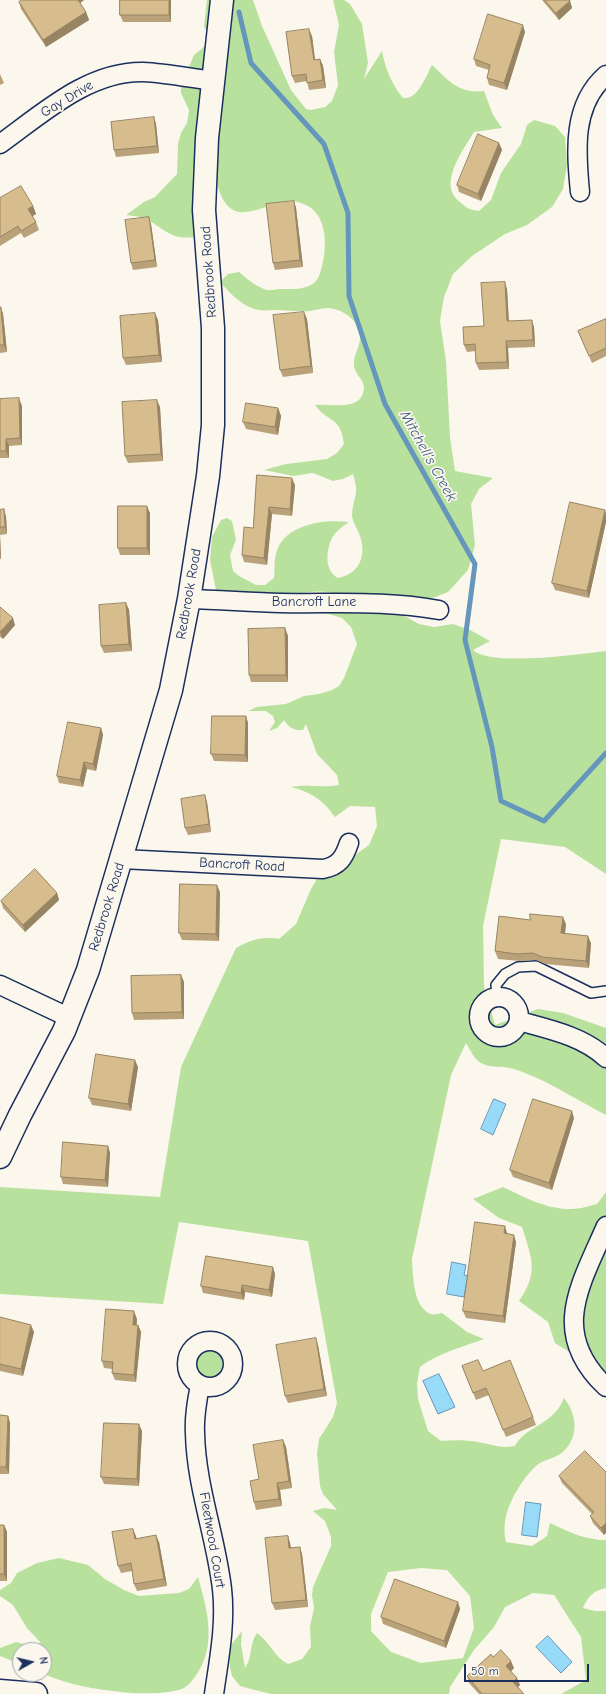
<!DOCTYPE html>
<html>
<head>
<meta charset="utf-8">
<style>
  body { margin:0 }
  #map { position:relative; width:606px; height:1694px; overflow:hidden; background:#fbf7ec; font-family:"Comic Neue",sans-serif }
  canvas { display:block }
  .north { position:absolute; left:12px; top:1642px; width:40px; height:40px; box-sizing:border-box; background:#fbf7ec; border:1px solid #a1a7b3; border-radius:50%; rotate:82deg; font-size:11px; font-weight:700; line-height:16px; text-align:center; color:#1b2f5e }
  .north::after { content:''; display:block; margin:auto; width:14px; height:18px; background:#1b2f5e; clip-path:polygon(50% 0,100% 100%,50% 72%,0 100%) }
  .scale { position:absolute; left:464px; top:1664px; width:125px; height:18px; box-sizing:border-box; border:2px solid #1b2f5e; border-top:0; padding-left:5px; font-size:12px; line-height:14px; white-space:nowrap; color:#1b2f5e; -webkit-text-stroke:3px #fbf7ec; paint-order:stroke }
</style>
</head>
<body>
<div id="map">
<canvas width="606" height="1694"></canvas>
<div class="north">N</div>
<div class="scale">50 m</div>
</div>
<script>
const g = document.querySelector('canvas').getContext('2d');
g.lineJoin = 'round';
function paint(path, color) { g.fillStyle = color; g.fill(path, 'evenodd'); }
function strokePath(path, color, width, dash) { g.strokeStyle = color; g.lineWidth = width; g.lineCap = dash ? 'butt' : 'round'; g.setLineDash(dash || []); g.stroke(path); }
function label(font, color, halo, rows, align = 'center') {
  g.font = font + ' "Comic Neue",sans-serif'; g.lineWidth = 3.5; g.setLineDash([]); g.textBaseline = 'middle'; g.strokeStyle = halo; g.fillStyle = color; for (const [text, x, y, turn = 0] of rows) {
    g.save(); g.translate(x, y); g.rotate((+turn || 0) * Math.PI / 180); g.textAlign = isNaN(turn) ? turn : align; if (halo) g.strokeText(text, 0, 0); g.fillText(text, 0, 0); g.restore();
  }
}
paint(new Path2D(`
  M207 0H253L262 26 291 90 306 109 311 110 325 107 332 101 338 85 334 52 339 25 333 0H344L350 4 362 24 368 63 364 79 382 51C385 68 392 85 403 98 418 100 426 76 432 65 449 81 459 94 484 91L493 115 502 128 474 132C463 150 437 185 460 202 466 208 470 210 479 211L491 200 501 173 521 144 527 125 534 120 555 126 565 137 567 165 563 189 552 207 527 225 505 234 472 256 453 274 444 297 440 321 446 361 450 437 455 471 493 478 479 489 471 504 475 545 468 570 448 592 435 597 418 601 395 611 419 624 434 627 453 624 470 630 490 641 473 650C491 667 580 654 606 651V874L565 847 501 839 483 926 484 987 495 1025 538 1009 563 1013 606 1028V1115C576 1100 543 1077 510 1068 502 1066 491 1068 483 1064 474 1060 471 1051 466 1043L451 1075 412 1259C413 1274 413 1303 427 1312 431 1316 437 1314 442 1313L467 1332 484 1339C462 1347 439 1353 420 1367L417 1383 418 1399 428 1431 441 1441C453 1440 465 1440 478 1442 491 1444 501 1449 515 1446 526 1425 553 1426 564 1398 576 1413 580 1435 564 1451 557 1458 545 1459 537 1465 518 1483 499 1515 506 1542L532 1546 547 1536 550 1523C569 1532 585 1540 606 1540V1588C593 1591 588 1596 583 1608L595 1611H606V1694H561L586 1680 581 1637 554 1595 533 1593 505 1607 494 1627 474 1650 450 1687 449 1694H271L251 1689 240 1686 232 1676 230 1667 229 1653 232 1644 242 1631 241 1644 245 1668C253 1656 249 1644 257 1633 270 1642 274 1657 288 1664L302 1659 311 1647 310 1627 314 1608 312 1595 313 1587 331 1546V1537L325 1521 313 1511 324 1508 337 1510 323 1494 320 1486 317 1453 319 1439 333 1417 337 1403 308 1241 179 1222 163 1304 0 1294V1187L160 1197 181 1067 236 948C251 940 261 936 279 939L296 924 311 889 323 869 340 866 369 845 377 826 375 807 350 806 335 817C323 800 311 792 291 787 307 784 323 788 339 785L337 775 317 754 306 724 303 730C294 731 288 727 284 720L277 728 269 731 275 722 273 716 266 711H248L257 707 286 704 304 696 319 694 332 690 339 686 344 678 357 644 351 627 342 618 329 614 292 611 346 601C325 581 292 599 265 598 249 598 232 594 216 590L210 560 212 537 221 520 227 518 232 521 236 540 230 555 233 571 239 576 256 585H265L274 578C275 570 274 561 276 554 283 524 324 519 349 522 343 526 336 531 332 538 326 551 324 570 338 578 359 574 367 556 360 536 358 530 353 523 352 516 352 507 355 500 356 492 357 486 354 479 353 474L343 479 333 481 313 473 293 476 264 470 286 464 327 459 337 453 344 444C340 415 329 424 315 405 331 403 364 413 364 386 363 379 354 373 354 365 353 356 360 347 360 338 361 322 344 309 328 308 322 308 316 310 310 311 298 312 286 310 274 310 269 310 263 311 259 310 242 307 230 293 220 282L228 274 239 272C246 278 254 285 264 289 268 291 274 290 279 289 292 289 313 291 319 276 328 253 330 211 301 203 297 202 293 200 289 201 272 202 255 214 239 212 224 209 219 192 216 179L199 230 194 237C171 240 166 230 148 220 142 216 133 216 126 215L144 202 155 197 177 174 178 144 181 133 187 123 189 110 181 93V85L194 55 211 41 204 26ZM421 1568 447 1570 470 1596 474 1628 463 1658 421 1663 391 1652 371 1631V1614L388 1572Z
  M503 1187C524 1197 548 1210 572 1209 580 1209 589 1206 597 1204L606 1192V1375L555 1343 548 1322 519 1301C539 1272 532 1259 522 1227L499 1218 473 1199Z
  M191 1364a19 19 0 1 1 38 0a19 19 0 1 1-38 0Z
  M59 1558 88 1565 105 1579 124 1590 139 1596 179 1593 189 1589 198 1577C207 1609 217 1644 197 1674 193 1680 188 1686 182 1689 167 1694 138 1694 121 1692 95 1689 68 1685 44 1674V1650H20V1664L0 1656V1648L16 1642 27 1645 41 1643 27 1628 13 1605 0 1596V1590L11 1583 17 1573 37 1563Z`), '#b8e19d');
const water = new Path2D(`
  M494 1099 506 1104 493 1135 481 1129Z
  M452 1262 466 1265 464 1275 468 1276 464 1297 447 1294Z
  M439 1374 455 1407 438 1414 423 1381Z
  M526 1502 541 1504 537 1537 522 1535Z
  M548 1636 572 1662 561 1673 536 1647Z`);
paint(water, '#97dbf9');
strokePath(water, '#6596bb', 1);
strokePath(new Path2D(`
  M239 12 251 63 324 144 348 213 349 296 385 404 475 564 465 640 492 747 501 801 544 821 606 753`), '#6596bb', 5);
const service = new Path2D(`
  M497 997 496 985 505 974 518 967 536 966 591 993 606 991`);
const minor = new Path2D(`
  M0 144C42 114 88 71 143 72 166 73 190 78 213 81
  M580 192C576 151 572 105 606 75
  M189 599C220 600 250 602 281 603 334 604 386 600 439 610
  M121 859 323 869C339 866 344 858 349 843
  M0 985 70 1018
  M479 1017a20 20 0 1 1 40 0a20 20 0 1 1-40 0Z
  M519 1021C548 1029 583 1036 606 1058
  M606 1226C580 1286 549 1333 606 1387
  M187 1364a23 23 0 1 1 46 0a23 23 0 1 1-46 0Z
  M200 1385C197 1401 194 1417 195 1433 196 1486 216 1537 222 1589 226 1624 219 1659 214 1694`);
const secondary = new Path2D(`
  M0 1157 20 1115 64 1031 88 970 171 690 189 599 208 476 213 425V328L204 210 207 138 222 0
  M0 1691 36 1694`);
strokePath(service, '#1b2f5e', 12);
strokePath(minor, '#1b2f5e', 21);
strokePath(secondary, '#1b2f5e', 25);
strokePath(service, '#fbf7ec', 9);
strokePath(minor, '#fbf7ec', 18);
strokePath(secondary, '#fbf7ec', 22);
paint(new Path2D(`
  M84 0 80 3 86 12 89 20 46 47 21 9 19 2Z
  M120 0H171V22H123L120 15Z
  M542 0H571L570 1 572 8 559 20Z
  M525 32 507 90 489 85 487 78 489 70 476 66 474 59Z
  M312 36 315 60 320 59 323 66 326 88 309 90 307 81 295 83 292 76Z
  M0 74 4 83 0 85Z
  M154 117 156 124 159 153 116 157 114 150Z
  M499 143 502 150 481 201 459 192 457 185Z
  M0 198 33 206 36 214 32 216 36 222 39 230 24 238 21 233 0 246Z
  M294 201 296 208 303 267 275 270 273 263Z
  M151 224 157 267 133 270 131 263Z
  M507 289 509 321 534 327 535 347 508 348 509 369 479 370 476 363V351L467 352 464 345 484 326Z
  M0 307 3 314 7 352 0 353Z
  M307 319 313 373 283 377 280 370Z
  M606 319V356L592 363 578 331Z
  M158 320 162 362 126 365 123 358Z
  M0 399 22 406V445L9 446V458H0Z
  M160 407 163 461 128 463 125 456Z
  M278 408 281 416 278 435 246 429 243 422Z
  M257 475 295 485 292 516 272 514 267 565 244 562 242 555 253 528Z
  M0 510 6 516 7 534 0 535 1 559H0Z
  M150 513V555H120L118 548Z
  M606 513V522L589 598 555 590 552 583Z
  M126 603 129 610 132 651 104 653 101 646Z
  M0 607 15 625 3 639 0 637Z
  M285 628 288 636V682H251L249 675Z
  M246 716 248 723V762L214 761 211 754Z
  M101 728 103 735 96 771 87 769 83 787 59 783 57 776Z
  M207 802 211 832 188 835 185 828Z
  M220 892 219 941 182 940 179 933Z
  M57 893 59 900 25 932 3 908 1 901Z
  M566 924 565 934 591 943 589 968 545 964 536 960 520 961 498 959 495 951Z
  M181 975 184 982V1019L134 1020 132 1013Z
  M138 1067 131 1111 92 1105 89 1098Z
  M574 1118 552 1190 513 1177 510 1170Z
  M108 1146 110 1153 108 1187 63 1184 61 1177Z
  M507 1234 516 1242 505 1323 466 1318 463 1311Z
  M275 1274 272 1297 245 1292 244 1300 203 1293 201 1286Z
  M0 1317 34 1332 23 1376 0 1371Z
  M137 1319 136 1325H138L141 1332 136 1382 115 1380 112 1373V1369L104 1368 102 1361Z
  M318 1345 327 1396 288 1403 285 1396Z
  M462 1366 483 1371 533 1417 536 1425 506 1437 489 1395 476 1400Z
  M0 1415 8 1416 10 1423 9 1474H0Z
  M142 1431 139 1486 104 1484 101 1477Z
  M283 1440 286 1447 292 1488 280 1490 282 1506 256 1510 254 1502 259 1479Z
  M606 1472 604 1535 593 1523 590 1516 592 1514 562 1483 559 1476Z
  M0 1525H4L7 1532V1581H0Z
  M133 1529 136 1539 159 1542 167 1586 137 1591 134 1584 132 1571 121 1573 118 1566Z
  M288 1536 290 1543 291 1548 302 1554 308 1607 275 1610 272 1603Z
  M458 1602 460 1609 446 1648 383 1624 381 1617Z
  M493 1657 514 1668 511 1671 520 1685 518 1687 524 1694H479L469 1683 467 1676Z`), '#b9a279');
paint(new Path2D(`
  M77 0H84L79 4Z
  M169 0H171V22L169 15Z
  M570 1 572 8 559 20 556 13Z
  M86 12 89 20 46 47 43 40Z
  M523 25 525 32 507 90 504 83Z
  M309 29 312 36 316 67 314 60Z
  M320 59 323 66 326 88 323 80Z
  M154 117 156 124 159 153 157 146Z
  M499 143 502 150 481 201 478 194Z
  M294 201 296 208 303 267 300 260Z
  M33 206 36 214 31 217 28 209Z
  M149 217 151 224 157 267 155 260Z
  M505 282 507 289 509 328 507 321Z
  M1 307 3 314 7 352 4 345Z
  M304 312 307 319 313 373 311 366Z
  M155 313 158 320 162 362 159 355Z
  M532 320 534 327 535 347 533 340Z
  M506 341 508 348 509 369 507 362Z
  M19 398 22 406V445L20 438Z
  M157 400 160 407 163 461 161 454Z
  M278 408 281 416 278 435 275 427Z
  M6 439 9 446V458L6 451Z
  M292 478 295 485 292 516 290 509Z
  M147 506 150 513V555L147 548Z
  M269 507 272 514 267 565 264 558Z
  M4 509 6 516 7 534 5 527Z
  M605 510 606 513V522L589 598 587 591Z
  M0 534V535L1 559 0 555Z
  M126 603 129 610 132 651 129 644Z
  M13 618 15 625 3 639 0 632Z
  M285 628 288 636V682L286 675Z
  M246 716 248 723V762L245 755Z
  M101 728 103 735 96 771 93 764Z
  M84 762 87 769 83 787 80 780Z
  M205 795 207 802 211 832 209 824Z
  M217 885 220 892 219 941 216 934Z
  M57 893 59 900 25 932 23 925Z
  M563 917 566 924 564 940 561 933Z
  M588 936 591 943 589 968 586 961Z
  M181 975 184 982V1019L182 1012Z
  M135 1060 138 1067 131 1111 128 1104Z
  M572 1111 574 1118 552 1190 549 1183Z
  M108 1146 110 1153 108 1187 105 1180Z
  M505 1226 507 1233 506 1240 504 1233Z
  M514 1235 516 1242 505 1323 503 1316Z
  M273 1267 275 1274 272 1297 269 1290Z
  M242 1285 245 1292 244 1300 241 1293Z
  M134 1311 137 1319 136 1332 133 1325Z
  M31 1325 34 1332 23 1376 21 1369Z
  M138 1325 141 1332 136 1382 134 1375Z
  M316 1338 318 1345 327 1396 324 1389Z
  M8 1416 10 1423 9 1474 6 1467Z
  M139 1424 142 1431 139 1486 137 1479Z
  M283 1440 286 1447 292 1488 289 1481Z
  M277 1483 280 1490 282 1506 279 1499Z
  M606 1523V1533L604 1535 601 1528Z
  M4 1525 7 1532V1581L4 1574Z
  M133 1529 136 1536 138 1546 135 1539Z
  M156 1535 159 1542 167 1586 164 1579Z
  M288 1536 290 1543 292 1555 289 1548Z
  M300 1547 302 1554 308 1607 306 1600Z
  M458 1602 460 1609 446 1648 444 1641Z
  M511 1661 514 1668 509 1673 506 1666Z
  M517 1678 520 1685 516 1689 513 1682Z`), '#968463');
const building = new Path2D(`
  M22 0H78L86 12 43 40 19 2Z
  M120 0H169V15H120Z
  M545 0H569L570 1 556 13Z
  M488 14 523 25 504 83 487 78 490 65 474 59Z
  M309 29 314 60 320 59 323 80 307 83 306 74 292 76 286 32Z
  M154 117 157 146 114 150 111 122Z
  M478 134 499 143 478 194 457 185Z
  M21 186 33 206 28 209 36 222 21 231 18 226 0 237V198Z
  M294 201 300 260 273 263 266 204Z
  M149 217 155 260 131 263 125 220Z
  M505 282 507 321 532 320 533 340 506 341 507 362 476 363 475 344 464 345 463 327 484 326 481 283Z
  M0 307H1L4 345H0Z
  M304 312 311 366 280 370 273 315Z
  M155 313 159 355 123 358 120 316Z
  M606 319V348L589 356 578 331Z
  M19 398 20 438 6 439V451H0V399Z
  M157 400 161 454 125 456 122 402Z
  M246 403 278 408 275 427 243 422Z
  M257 475 292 478 290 509 269 507 264 558 242 555 244 527 253 528Z
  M570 502 605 510 587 591 552 583Z
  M118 506H147V548H118Z
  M4 509 5 527H0V510Z
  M126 603 129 644 101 646 99 605Z
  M0 607 13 618 0 632Z
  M285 628 286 675H249L248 629Z
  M212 716H246L245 755 211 754Z
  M68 722 101 728 93 764 84 762 80 780 57 776Z
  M205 795 209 824 185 828 181 799Z
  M35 869 57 893 23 925 1 901Z
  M180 884 217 885 216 934 179 933Z
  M530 914 563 917 561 933 588 936 586 961 542 957 533 953 517 954 495 951 499 916 530 920Z
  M181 975 182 1012 132 1013 131 976Z
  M96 1054 135 1060 128 1104 89 1098Z
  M533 1099 572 1111 549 1183 510 1170Z
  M63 1142 108 1146 105 1180 61 1177Z
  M475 1222 505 1226 504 1233 514 1235 503 1316 463 1311Z
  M206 1256 273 1267 269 1290 242 1285 241 1293 201 1286Z
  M106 1309 134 1311 133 1325H138L134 1375 112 1373 113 1362 102 1361Z
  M0 1317 31 1325 21 1369 0 1364Z
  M316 1338 324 1389 285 1396 276 1345Z
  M478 1360 483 1371 510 1360 533 1417 503 1430 486 1388 473 1393 462 1366Z
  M0 1415 8 1416 6 1467H0Z
  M104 1423 139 1424 137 1479 101 1477Z
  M283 1440 289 1481 277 1483 279 1499 254 1502 250 1481 259 1479 253 1445Z
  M585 1451 606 1472V1523L601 1528 590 1516 594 1512 559 1476Z
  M0 1525H4V1574H0Z
  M133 1529 135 1539 156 1535 164 1579 134 1584 131 1563 118 1566 112 1532Z
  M288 1536 289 1548 300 1547 306 1600 272 1603 265 1538Z
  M395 1579 458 1602 444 1641 381 1617Z
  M501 1650 511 1661 506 1666 517 1678 513 1682 524 1694H482L467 1676 491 1654 493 1657Z`);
paint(building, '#d7bc8d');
strokePath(building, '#968463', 1);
label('14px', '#1b2f5e', '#fbf7ec', [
  ["Gay Drive",67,99,-31],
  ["Redbrook Road",209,272,-94],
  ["Redbrook Road",189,594,-80],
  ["Bancroft Lane",314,602],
  ["Bancroft Road",242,865,3],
  ["Redbrook Road",107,907,-73],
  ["Fleetwood Court",212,1540,80]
]);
label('italic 15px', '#3a5a85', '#fbf7ec', [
  ["Mitchell's Creek",428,456,61]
]);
</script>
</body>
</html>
